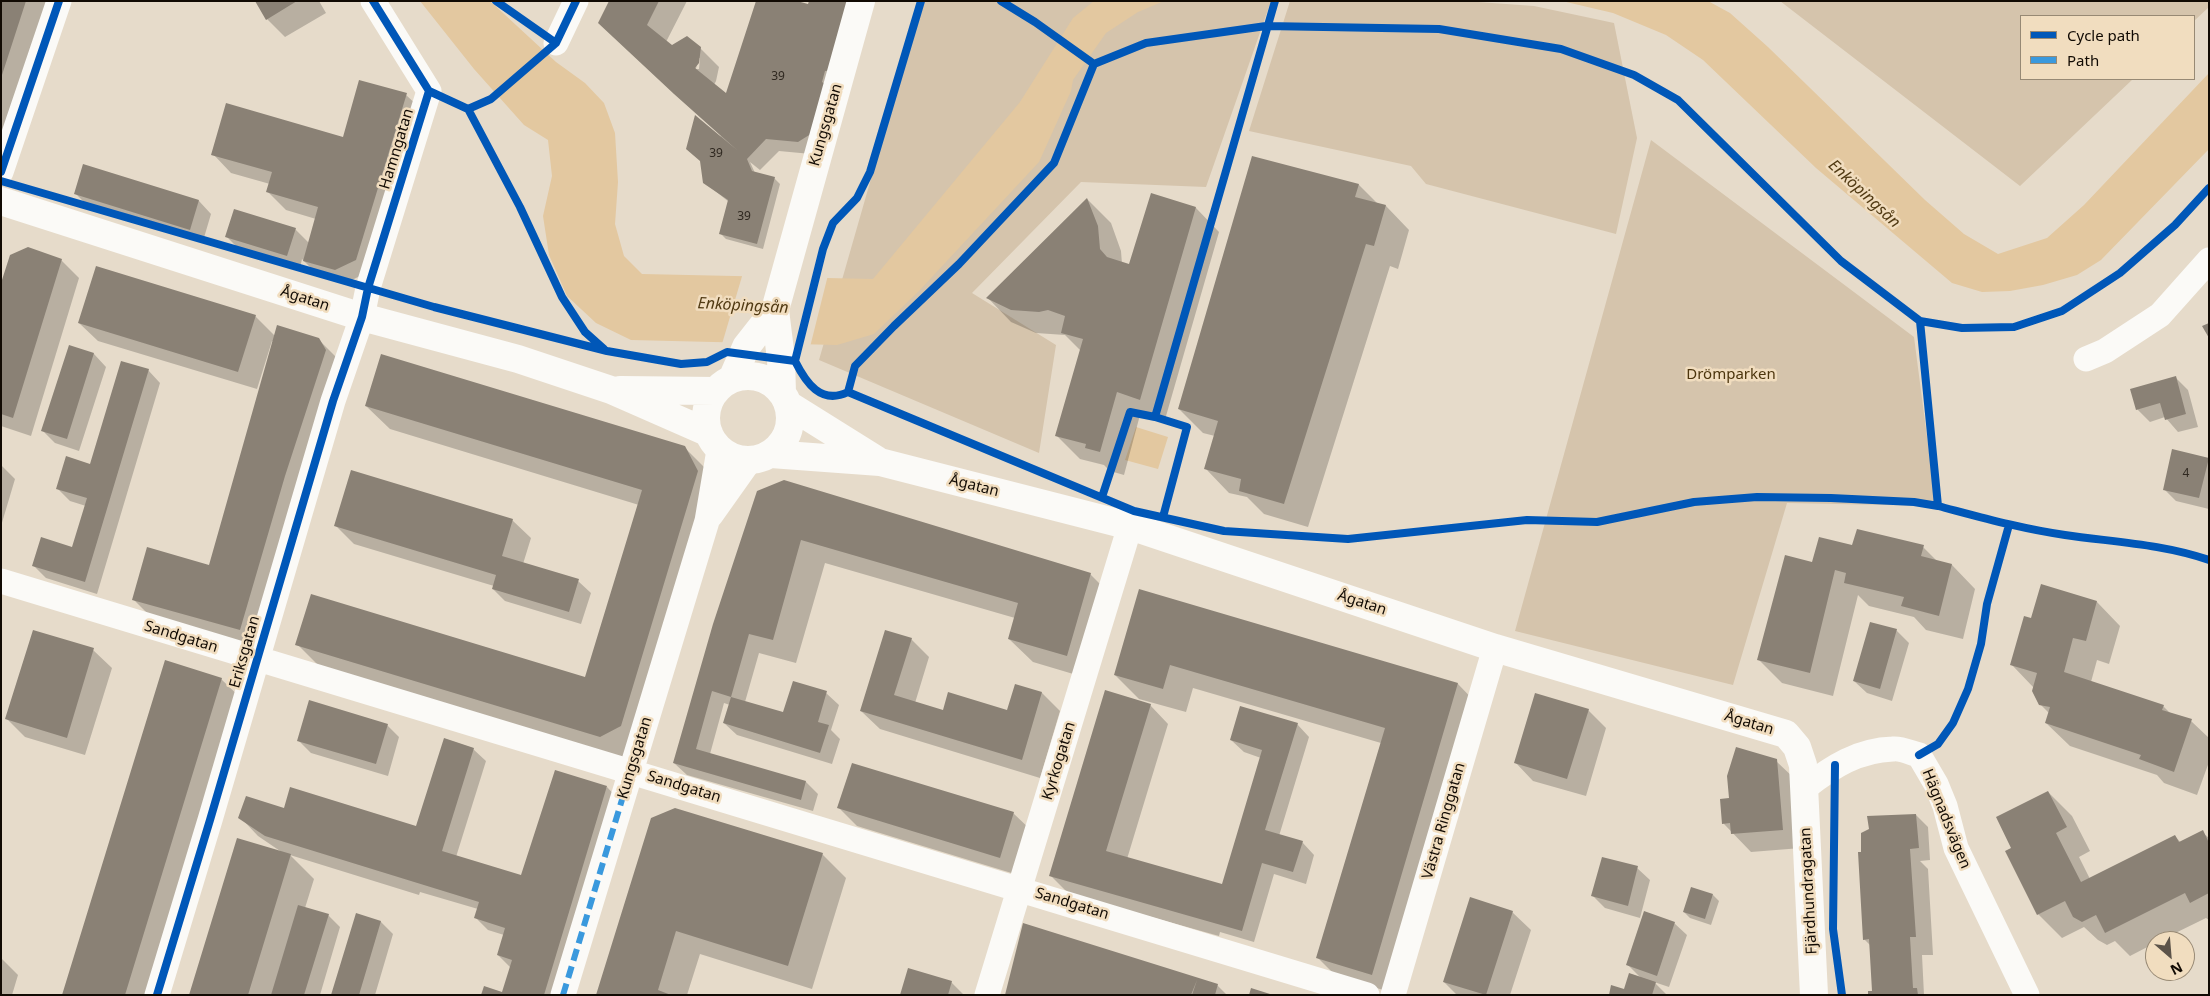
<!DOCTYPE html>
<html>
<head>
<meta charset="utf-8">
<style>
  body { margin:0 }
  #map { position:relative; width:2210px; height:996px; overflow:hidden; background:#e6dbca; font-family:"Noto Sans",sans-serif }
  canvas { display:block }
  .frame { position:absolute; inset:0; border:2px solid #110a03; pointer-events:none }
  .legend { position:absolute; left:2020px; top:15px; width:175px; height:65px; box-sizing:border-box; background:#f1ddbf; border:1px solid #978974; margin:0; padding:6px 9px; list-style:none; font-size:15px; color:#110a03 }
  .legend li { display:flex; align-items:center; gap:10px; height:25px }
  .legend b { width:25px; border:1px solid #978974 }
  .north { position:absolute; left:2145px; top:931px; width:50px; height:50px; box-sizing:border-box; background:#f1ddbf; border:1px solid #978974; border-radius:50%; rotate:153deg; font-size:14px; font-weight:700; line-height:20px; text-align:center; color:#110a03 }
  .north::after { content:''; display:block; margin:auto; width:18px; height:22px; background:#5c5349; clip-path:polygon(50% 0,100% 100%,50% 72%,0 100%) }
</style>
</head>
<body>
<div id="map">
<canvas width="2210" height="996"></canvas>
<div class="frame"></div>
<ul class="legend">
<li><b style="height:6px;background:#0057b8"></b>Cycle path</li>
<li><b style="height:6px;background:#3a99dd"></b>Path</li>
</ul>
<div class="north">N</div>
</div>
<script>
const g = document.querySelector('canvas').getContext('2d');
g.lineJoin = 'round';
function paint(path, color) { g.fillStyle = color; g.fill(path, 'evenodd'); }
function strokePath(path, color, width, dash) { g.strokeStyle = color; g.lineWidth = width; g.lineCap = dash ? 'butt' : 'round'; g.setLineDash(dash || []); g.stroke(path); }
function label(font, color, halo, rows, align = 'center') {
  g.font = font + ' "Noto Sans",sans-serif'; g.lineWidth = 5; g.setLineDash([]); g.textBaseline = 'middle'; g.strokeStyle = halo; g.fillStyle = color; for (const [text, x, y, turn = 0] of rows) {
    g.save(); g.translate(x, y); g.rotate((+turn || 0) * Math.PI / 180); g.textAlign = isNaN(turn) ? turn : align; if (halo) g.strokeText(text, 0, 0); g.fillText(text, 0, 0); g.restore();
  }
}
paint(new Path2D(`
  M922 1H1271L1206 187 1081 182 972 293 1056 345 1039 453 819 360Z
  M1290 1H1464L1534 6 1614 23 1637 138 1616 234 1426 184 1411 166 1249 131Z
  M1780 1H2209V7L2194 21V16H2021V79H2133L2020 186Z
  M1651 140 1914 337 1936 506 1787 503 1733 685 1515 631Z`), '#d5c4ac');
paint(new Path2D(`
  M420 1H490L556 62 585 83 604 103 615 133 618 182 615 224 624 256 642 274 873 279 1020 102 1073 18 1094 1H1164L1138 12 1106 33 1073 80 1071 91 1039 162 919 291 874 334 837 345 631 340 596 323 567 296 549 255 543 216 552 176 548 140 524 125 474 69Z
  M1562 1H1708L1730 13 1768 47 1925 200 1964 234 1998 254 2047 238 2084 205 2209 73V149L2101 260 2077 275 2043 285 2010 291 1982 292 1952 283 1816 168 1703 60 1666 35 1613 13Z
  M1136 427 1168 437 1158 469 1125 460Z`), '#e3c8a0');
paint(new Path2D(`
  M743 273 828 275 810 347 722 344Z`), '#e6dbca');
paint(new Path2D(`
  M1 1H57L1 159Z
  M257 1H319L326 13 285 37 267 19Z
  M610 1H687L666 42 672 47 700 48 719 67 716 81 714 85 727 95 809 6 866 1 811 154 779 151 760 170 750 162 755 173 774 178 780 184 763 249 726 239 720 233 729 202 704 182 721 136 679 98ZM698 58H700L699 69H696Z
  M406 95 419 107 368 272 348 282 316 273 302 259 300 268 239 249 227 237 295 229 309 243 316 219 286 210 268 192 270 184 231 173 213 154 343 138Z
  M1253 158 1359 185 1378 204 1386 206 1409 230 1398 269 1390 266 1308 527 1264 514 1247 497 1229 493 1206 469 1215 436 1203 433 1179 409Z
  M84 166 199 201 211 214 203 241 88 206 76 194Z
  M1152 195 1196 208 1219 232 1164 423 1140 415 1124 475 1110 471 1104 465 1080 459 1057 436 1081 351 1065 335 1036 333 1011 322 988 298 1087 199 1111 223 1121 251 1122 264 1130 266Z
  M61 260 79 278 31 436 1 426V287Z
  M255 316 275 336 318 339 337 358 258 648 152 618 133 599 210 566 274 342 272 341 257 389 98 341 79 323Z
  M70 347 94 354 106 367 79 451 55 443 43 431Z
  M148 370 160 383 97 594 46 578 34 566 73 548 86 506 70 501 58 489 91 465Z
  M2176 378 2188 390 2198 427 2178 432 2165 417 2150 422 2137 409Z
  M366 406 684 447 708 471 721 496 624 760 321 668 297 644 586 679 639 505 390 429Z
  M2208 459 2209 509 2176 501 2164 489Z
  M1 465 15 479 1 526Z
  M758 492 1090 574 1114 598 1090 679 1033 662 1009 639 1015 618 825 563 796 663 759 653 745 702 784 713 826 693 839 705 831 730 840 739 832 764 737 735 724 723 730 705 724 703 710 754 806 782 818 794 813 811 687 775 674 763Z
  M512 520 531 538 523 564 578 581 591 593 581 624 505 601 493 589 494 586 354 544 336 526Z
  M1923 547 1938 562 1952 565 1975 589 1963 639 1926 630 1914 617 1869 606 1858 595 1833 696 1782 683 1759 660 1813 563Z
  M2042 586 2097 602 2120 626 2109 664 2097 660 2091 682 2163 706 2171 714 2191 721 2209 738V762L2197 795 2164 783 2157 775 2070 746 2046 723 2049 713 2040 704 2034 688 2012 665 2032 620Z
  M1140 590 1458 684 1481 708 1390 992 1336 976 1318 958 1381 743 1193 688 1186 712 1139 699 1115 675Z
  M1896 630 1909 643 1892 701 1867 693 1854 681Z
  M911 639 929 657 915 703 944 712H1008L1016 686 1042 693 1060 711 1040 778 880 729 861 711Z
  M93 650 112 668 85 755 25 737 7 719Z
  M221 679 245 702 156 995H64Z
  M1150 705 1168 724 1127 859 1223 886 1261 758 1244 752 1231 740 1297 724 1309 737 1279 836 1302 842 1314 855 1306 884 1274 874 1254 942 1220 932 1219 936 1069 894 1050 875Z
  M1588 710 1606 728 1586 796 1533 781 1515 762Z
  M387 725 399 737 388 776 311 753 298 740Z
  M473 749 486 761 456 857 521 876 607 787 619 800 567 995H482L503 993 511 968 498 955 504 935 488 930 476 918 478 909 420 892 419 895 290 855 314 879 305 908 328 915 340 927 320 995H191L283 853 258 836 240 817 288 810 417 828Z
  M1776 761 1795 779 1801 848 1751 852 1724 824 1730 799Z
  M2048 792 2072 816 2090 851 2079 857 2090 879 2175 836 2181 843 2202 832 2209 838V920L2206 918 2159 941H2155V943L2130 956 2115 941 2107 945 2098 940 2084 927 2062 938 2038 914 2007 852 2013 849Z
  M839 808 1013 813 1032 831 1018 875 857 826Z
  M1916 815 1928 827 1930 860 1920 861 1928 869 1933 955H1922L1924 995H1869L1873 992 1871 946 1864 939Z
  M652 819 822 854 846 878 812 989 700 954 687 995H598Z
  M1637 868 1650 880 1640 918 1605 908 1593 896Z
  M1713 895 1719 901 1711 925 1690 918 1684 912Z
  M1512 912 1531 930 1510 995H1457L1444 982Z
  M357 915 381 922 393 934 375 995H332Z
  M1674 923 1687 935 1669 987 1654 982 1667 995H1611L1625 990 1641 978 1628 965Z
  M1024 924 1217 985 1227 995H1007Z
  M1 958 18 975 12 995H1Z
  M951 982 964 995H902Z`), '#0003');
paint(new Path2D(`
  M1 1H26L2 75H1Z
  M255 1H297L266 20Z
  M609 1H659L647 25 672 45 687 36 701 47 699 63 695 68 726 93 756 1H797L808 4 809 1H852L835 70 825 71 822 82 828 86 814 132 798 142 766 139 747 159 752 171 775 177 757 244 719 234 728 200 703 183 700 161 686 149 695 115 737 150 674 94 598 23Z
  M359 80 407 93 356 260 335 270 303 261 318 207 266 192 272 172 211 155 226 103 343 137Z
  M1252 156 1359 184 1355 197 1386 205 1374 246 1366 244 1284 504 1239 491 1241 479 1204 469 1218 421 1178 409Z
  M83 164 199 200 190 230 74 194Z
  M1151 193 1196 207 1140 400 1117 392 1100 452 1085 448 1086 444 1055 436 1083 339 1061 333 1065 316 1048 310 1039 312 1011 310 986 298 1087 198 1098 226 1100 249 1107 257 1129 264Z
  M234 209 296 228 287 256 225 237Z
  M28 247 62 259 13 418 1 414V283L10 255Z
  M96 266 256 315 238 372 78 323Z
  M2209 323V338L2202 326Z
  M277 325 319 338 326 350 285 476 240 630 132 600 147 547 209 565Z
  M69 345 94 353 67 439 41 431Z
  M381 354 685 446 698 471 621 726 600 737 295 645 311 594 585 677 642 490 365 406Z
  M121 361 149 369 85 582 32 566 41 537 72 547 87 498 56 489 66 456 90 464Z
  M2176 376 2186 414 2165 420 2160 403 2136 410 2130 389Z
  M2172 449 2209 458 2199 498 2163 490Z
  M351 470 513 519 502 556 579 579 569 612 492 589 496 575 334 526Z
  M784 480 1091 573 1067 656 1008 639 1018 603 801 540 773 640 749 634 731 697 783 712 793 681 827 691 818 722 829 725 820 753 723 723 731 697 712 691 696 749 806 781 801 800 673 763 713 624 757 491Z
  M1857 529 1924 545 1921 556 1952 564 1939 616 1901 606 1904 597 1844 583 1846 573 1835 570 1810 673 1757 660 1785 555 1812 562 1819 537 1852 545Z
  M2041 584 2097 601 2086 641 2073 638 2064 672 2164 705 2162 710 2192 719 2174 772 2139 759 2141 755 2045 723 2050 707 2039 705 2032 691 2037 673 2010 665 2024 616 2031 618Z
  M1139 589 1458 683 1372 975 1316 958 1385 728 1170 665 1163 689 1114 675Z
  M1870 622 1897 629 1880 689 1853 681Z
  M33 630 94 648 67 738 5 719Z
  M885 630 912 638 894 695 943 710 948 692 1007 710 1015 684 1042 692 1022 760 860 711Z
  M165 660 222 678 125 995H62Z
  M1105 690 1151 704 1106 851 1222 884 1262 750 1230 740 1240 706 1298 723 1265 830 1303 841 1293 872 1262 863 1242 931 1049 876Z
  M1535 693 1589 709 1567 779 1514 763Z
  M309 700 388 724 376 764 297 741Z
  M444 738 474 748 442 851 521 875 555 770 607 786 544 995H481L484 986 502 992 512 960 497 955 505 928 474 918 479 902 265 836 238 818 246 796 284 808 290 787 416 826Z
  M1736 747 1777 759 1783 830 1731 834 1730 823 1722 824 1720 799 1729 798 1727 776Z
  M852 763 1014 812 1000 858 837 808Z
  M2048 791 2067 827 2056 833 2081 882 2175 835 2179 842 2203 830 2209 843V893L2190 903 2185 893 2105 933 2096 915 2082 922 2073 917 2065 901 2037 915 2005 851 2011 848 1996 817Z
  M675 808 823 853 788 966 676 931 658 990 671 995H596L651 818Z
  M1916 814 1919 848 1910 849 1916 937H1910L1913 988H1917L1918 995H1868V991H1872L1869 939 1863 940 1858 852H1861V833L1869 829 1867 816Z
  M237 838 291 854 248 995H189Z
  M1602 857 1638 866 1628 906 1591 896Z
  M1691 887 1713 894 1705 919 1683 912Z
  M1470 897 1513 911 1486 995 1443 982Z
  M298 905 329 914 304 995H271Z
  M1644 911 1675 922 1657 976 1626 965Z
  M356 913 381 921 359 995H331Z
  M1023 923 1218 984 1215 995H1192L1197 980 1191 995H1005Z
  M908 968 952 981 948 995H900Z
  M1629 973 1656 982 1652 995H1609L1611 985 1624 989Z
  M1251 988 1270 994V995H1249Z`), '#8a8175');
strokePath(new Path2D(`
  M556 43 576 1
  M1 172 59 1
  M2086 359 2105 351 2160 315 2209 260
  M711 515 750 460
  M1 581C455 722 913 854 1367 995
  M1806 787C1832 767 1858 750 1893 749 1901 748 1911 753 1919 755L1936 784 1945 806 1956 848 2027 995
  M157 995 210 820 333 401 362 317 368 288 429 91 373 1
  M563 995 707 521 719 450
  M987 995 1130 526
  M1393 995 1495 648`), '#fbfaf7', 25);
strokePath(new Path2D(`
  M1 201 362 317 518 359 611 390 709 433
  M706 418a42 42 0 1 1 84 0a42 42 0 1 1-84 0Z
  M732 379 746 347 775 310
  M620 390 716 391
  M782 393 781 359 775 310 861 1
  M789 405 877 460
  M771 454 880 462 1130 526 1495 648 1786 734 1797 747 1803 765 1814 995`), '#fbfaf7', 28);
strokePath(new Path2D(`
  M563 995 631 770`), '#3a99dd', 6, [12, 6]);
strokePath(new Path2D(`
  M496 1 556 43
  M1001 1 1035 22 1094 64
  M429 91 468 109 491 99 556 43 576 1
  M468 109 520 207 562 297 585 332 604 349
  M1 172 59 1
  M1 181 434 307 607 351 681 364 707 362 727 352 795 361C806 383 821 405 848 392L1134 511 1224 531 1348 539 1527 520 1597 522 1694 502 1757 497 1831 498 1914 502 1938 506
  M1920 321 1938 506C1980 517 2022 529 2065 535 2113 542 2163 544 2209 560
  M795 361 823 249 833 223 857 198 870 172 921 1
  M848 392 855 366 894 326 959 264 1054 163 1094 64 1146 43 1266 26 1439 29 1561 49 1634 75 1678 100 1841 261 1920 321 1962 328 2014 327 2062 311 2120 273 2175 225 2209 188
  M1102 497 1130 412 1155 417
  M1163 517 1187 427 1155 417 1275 1
  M1919 755 1938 744 1953 723 1968 689 1981 644 1987 604 2009 525
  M1835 765 1833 929 1842 995
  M157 995 210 820 333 401 362 317 368 288 429 91 373 1`), '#0057b8', 8);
label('12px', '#2f2820', null, [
  ["39",778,77],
  ["39",716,154],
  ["39",744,217],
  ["4",2186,474]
]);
label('15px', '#110a03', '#f1ddbf', [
  ["Kungsgatan",826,125,-74],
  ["Hamngatan",397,149,-73],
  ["Ågatan",305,299,18],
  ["Ågatan",974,486,14],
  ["Ågatan",1362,603,18],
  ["Sandgatan",181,637,17],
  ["Eriksgatan",245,652,-74],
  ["Ågatan",1749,723,17],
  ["Kungsgatan",635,758,-73],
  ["Kyrkogatan",1059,761,-73],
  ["Sandgatan",684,787,17],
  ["Hägnadsvägen",1946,819,68],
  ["Västra Ringgatan",1444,821,-74],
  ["Fjärdhundragatan",1809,891,-93],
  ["Sandgatan",1072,904,17]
]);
label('15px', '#4c350d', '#f1ddbf', [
  ["Drömparken",1731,375]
]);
label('italic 16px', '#523b14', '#f1ddbf', [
  ["Enköpingsån",1864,194,43],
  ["Enköpingsån",743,306,3]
]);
</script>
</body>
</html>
